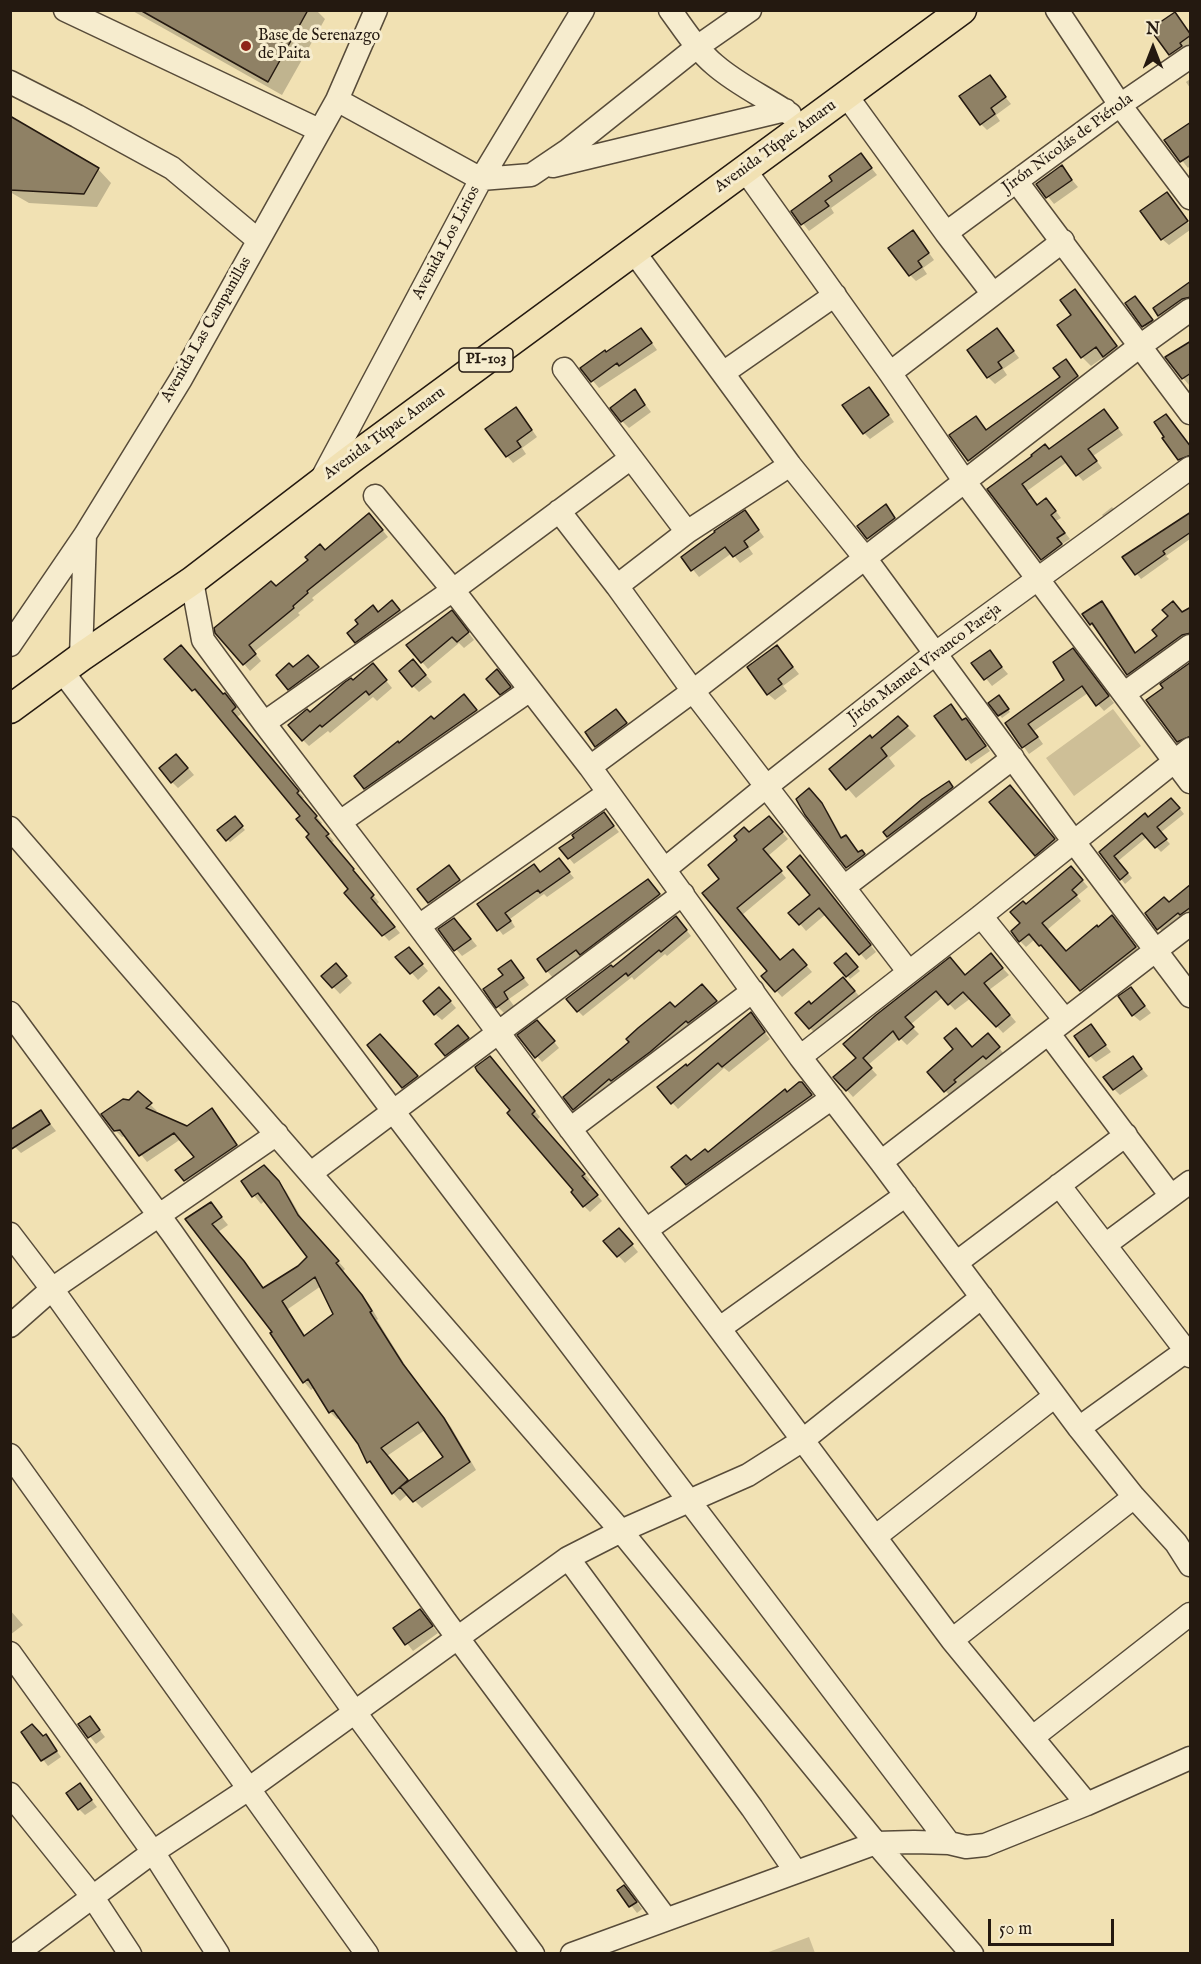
<!DOCTYPE html>
<html>
<head>
<meta charset="utf-8">
<style>
  body { margin:0 }
  #map { position:relative; width:1201px; height:1964px; overflow:hidden; background:#f1e1b3; font-family:"IM FELL English",serif }
  canvas { display:block }
  .frame { position:absolute; inset:0; border:12px solid #241910; pointer-events:none }
  .north { position:absolute; left:1123px; top:18px; width:60px; height:60px; -webkit-text-stroke:4px #f6ecce; paint-order:stroke; rotate:0deg; font-size:16px; font-weight:700; line-height:24px; text-align:center; color:#241910 }
  .north::after { content:''; display:block; margin:auto; width:21px; height:27px; background:#241910; clip-path:polygon(50% 0,100% 100%,50% 72%,0 100%) }
  .scale { position:absolute; left:988px; top:1919px; width:126px; height:27px; box-sizing:border-box; border:3px solid #241910; border-top:0; padding-left:8px; font-size:18px; line-height:21px; white-space:nowrap; color:#241910; -webkit-text-stroke:4px #f6ecce; paint-order:stroke }
</style>
</head>
<body>
<div id="map">
<canvas width="1201" height="1964"></canvas>
<div class="frame"></div>
<div class="north">N</div>
<div class="scale">50 m</div>
</div>
<script>
const g = document.querySelector('canvas').getContext('2d');
g.lineJoin = 'round';
function paint(path, color) { g.fillStyle = color; g.fill(path, 'evenodd'); }
function strokePath(path, color, width, dash) { g.strokeStyle = color; g.lineWidth = width; g.lineCap = dash ? 'butt' : 'round'; g.setLineDash(dash || []); g.stroke(path); }
function label(font, color, halo, rows, align = 'center') {
  g.font = font + ' "IM FELL English",serif'; g.lineWidth = 6; g.setLineDash([]); g.textBaseline = 'middle'; g.strokeStyle = halo; g.fillStyle = color; for (const [text, x, y, turn = 0] of rows) {
    g.save(); g.translate(x, y); g.rotate((+turn || 0) * Math.PI / 180); g.textAlign = isNaN(turn) ? turn : align; if (halo) g.strokeText(text, 0, 0); g.fillText(text, 0, 0); g.restore();
  }
}
paint(new Path2D(`
  M1113 709 1141 746 1074 796 1046 758Z
  M809 1937 815 1953H766Z`), '#cebf97');
paint(new Path2D(`
  M131 10H316L325 19 282 95Z
  M1175 14 1190 33V46L1177 61 1170 54Z
  M989 77 1011 104 996 115 1000 121 987 130 981 124Z
  M1190 79V88L1186 82Z
  M10 118 98 169 111 183 97 207 29 203 10 192Z
  M1190 124V166L1188 168 1167 141Z
  M861 155 877 175 831 208 834 213 809 231 793 211 834 181Z
  M1061 167 1078 187 1054 204 1038 184Z
  M1173 201 1190 225V230L1169 245 1162 239Z
  M919 239 934 260 923 268 927 274 916 281 910 275Z
  M1190 283V304L1166 322 1155 309Z
  M1075 291 1084 300 1125 356 1113 365 1104 357 1091 366 1082 357 1073 315Z
  M1135 298 1158 327 1150 332 1127 304Z
  M997 330 1019 358 1003 369 1007 375 995 384 988 377Z
  M647 336 657 350 599 388 582 368 606 354Z
  M1190 342V384L1189 385 1183 378Z
  M1072 367 1083 383 975 466 969 460 952 435 987 431 1062 378Z
  M635 391 651 412 629 428 622 421Z
  M875 395 894 422 870 439 864 433Z
  M522 416 537 437 522 448 526 454 513 463 507 456Z
  M1110 417 1123 435 1093 456 1102 468 1083 481 1067 462 1027 491 1038 506 1046 500 1052 506 1061 518 1056 521 1070 539 1062 544 1067 551 1048 565 989 489 1049 451Z
  M885 506 901 525 875 545 859 526Z
  M1112 507 1115 511 1105 518 1102 515Z
  M745 512 764 537 749 548 753 554 740 563 732 553 699 577 683 557Z
  M1190 513V539L1166 556 1169 559 1141 579 1124 558Z
  M375 521 388 537 312 598 314 600 298 613 300 615 254 652 261 661 250 671 217 632 325 551Z
  M1102 603 1108 608 1136 653 1159 636 1190 607V639L1134 680 1091 624Z
  M397 606 404 615 360 646 356 642 379 613Z
  M458 619 474 640 464 648 459 643 428 669 408 645Z
  M777 647 799 674 783 686 787 691 775 700 768 694Z
  M989 652 1008 674 992 686 974 663Z
  M1079 657 1114 703 1104 711 1088 693 1034 731 1043 744 1029 754 1007 723 1066 680Z
  M166 659 231 700 241 714 237 717 304 798 302 799 322 823 320 825 334 841 331 843 359 876 357 877 379 902 376 905 400 933 389 941 346 893 350 889 311 834 302 816 201 694 199 696Z
  M315 663 324 674 296 695 289 689 293 669Z
  M420 668 432 682 419 692 413 686Z
  M379 672 392 688 377 701 373 697 330 733 328 731 309 746 303 740 310 714 353 682Z
  M503 678 516 694 507 700 501 694Z
  M1001 700 1010 712 1002 718 990 703Z
  M470 702 482 717 372 794 366 788 399 745 434 721Z
  M616 711 632 730 602 752 596 746Z
  M898 718 916 736 889 758 895 766 856 798 831 769Z
  M963 721 970 724 990 751 971 764 967 759Z
  M183 762 194 775 178 788 172 782Z
  M949 783 956 791 892 840 885 833Z
  M1010 787 1063 849 1045 864 1036 855Z
  M815 797 828 812 843 839 846 837 859 853 861 852 868 858 854 874 806 814Z
  M1176 804 1184 814 1160 833 1170 844 1161 852 1147 837 1118 861 1132 878 1125 884 1101 852 1148 819Z
  M604 814 619 832 574 864 569 858Z
  M234 818 245 830 230 842 219 831Z
  M775 824 788 839 768 856 786 878 742 915 781 961 799 957 812 972 782 997 763 976 769 971 721 879 749 834Z
  M559 860 574 878 547 897 544 894 510 919 515 927 503 935 480 905 541 873Z
  M806 864 876 952 866 960 826 914 806 931 791 913 812 895Z
  M449 867 465 887 435 909 429 902Z
  M1077 874 1088 887 1077 896 1081 901 1047 930 1066 952 1118 923 1141 953 1087 996 1048 950 1046 951 1035 939 1026 947 1020 941 1026 906Z
  M648 880 665 902 553 978 547 971Z
  M1190 886V916L1164 934 1147 913 1170 904Z
  M456 920 477 946 462 956 440 930Z
  M681 923 691 936 667 956 665 954 634 980 632 977 583 1016 578 1011 613 969Z
  M846 955 860 971 850 979 837 964Z
  M415 956 428 971 418 980 398 957Z
  M511 962 529 985 509 999 514 1006 504 1013 498 1007 505 976Z
  M997 962 1009 975 989 990 1016 1022 1003 1033 971 998 955 1010 943 997 910 1025 919 1034 907 1045 900 1038 868 1065 877 1075 853 1097 835 1077 858 1058 874 1018Z
  M342 972 352 983 340 994 323 976Z
  M849 984 860 997 815 1033 810 1028Z
  M1131 989 1151 1013 1140 1021 1133 1015Z
  M708 992 722 1008 580 1115 574 1109 675 1009Z
  M445 995 456 1008 442 1020 435 1014Z
  M751 1014 770 1039 729 1072 724 1068 678 1109 659 1088 687 1068Z
  M1090 1026 1111 1052 1096 1062 1090 1056Z
  M543 1028 559 1048 542 1062 519 1036Z
  M464 1033 474 1045 452 1061 446 1055Z
  M386 1042 423 1082 409 1093 403 1087Z
  M994 1042 1005 1055 993 1064 990 1062 959 1087 961 1089 952 1098 929 1073 955 1049 972 1048Z
  M1133 1058 1148 1076 1120 1095 1114 1089Z
  M495 1063 540 1117 537 1120 590 1180 587 1183 602 1201 590 1212 584 1206 575 1190 512 1110Z
  M808 1089 817 1102 693 1190 687 1184 691 1162 708 1154Z
  M138 1093 157 1111 154 1113 187 1127 212 1110 243 1152 192 1187 177 1170 196 1158 181 1139 147 1162 126 1136 122 1137 115 1130 130 1102Z
  M41 1112 56 1131 21 1153 15 1147Z
  M271 1175 286 1191 305 1224 345 1269 342 1272 369 1304 378 1319 377 1320 410 1373 451 1427 476 1470 422 1508 408 1494 400 1501 393 1493 377 1469 369 1462 359 1443 340 1418 337 1419 330 1412 315 1387 311 1390 304 1382 274 1332 187 1219 211 1204 228 1225 218 1232 265 1289 299 1267 309 1258 266 1200 261 1204 243 1182ZM321 1286 335 1314 306 1337 288 1309ZM425 1430 446 1457 409 1483 387 1456Z
  M625 1236 638 1252 625 1263 605 1241Z
  M10 1610 23 1625 10 1635Z
  M420 1611 438 1633 413 1651 395 1628Z
  M90 1718 105 1737 96 1744 80 1724Z
  M23 1733 43 1738 46 1736 61 1757 48 1766Z
  M80 1785 97 1807 85 1815 79 1809Z
  M619 1890 630 1893 642 1909 637 1913Z`), '#0003');
const building = new Path2D(`
  M140 10H308L268 82Z
  M1175 12 1191 35 1180 43 1182 46 1169 55 1150 29Z
  M990 75 1006 97 991 108 995 114 980 125 959 96Z
  M10 116 99 168 84 194 10 190Z
  M1191 122V155L1180 162 1164 140Z
  M861 153 872 168 825 201 829 206 801 225 791 211 832 181 829 176Z
  M1062 165 1072 180 1046 198 1036 184Z
  M1167 192 1188 221 1161 240 1140 211Z
  M913 230 929 253 918 261 922 267 909 276 888 248Z
  M1191 281V297L1182 299 1158 316 1153 308Z
  M1075 289 1117 346 1103 357 1096 347 1081 358 1057 325 1071 315 1060 300Z
  M1135 296 1153 320 1142 327 1125 303Z
  M641 328 652 343 619 366 617 363 591 382 580 368 605 350 606 352Z
  M997 328 1014 351 998 362 1002 368 987 378 967 350Z
  M1191 341V373L1182 379 1165 357Z
  M1066 359 1078 376 968 461 949 435 976 416 986 430 1060 377 1053 368Z
  M869 387 889 415 863 434 842 405Z
  M635 389 645 405 621 422 610 408Z
  M516 407 532 430 517 441 521 447 506 457 485 429Z
  M1104 409 1118 428 1088 449 1097 461 1076 476 1061 456 1022 484 1037 505 1046 498 1056 511 1051 515 1065 533 1057 538 1062 544 1041 560 987 489 1032 456 1031 455 1045 444 1049 449Z
  M1166 414 1191 447V455L1178 460 1162 438 1164 437 1154 422Z
  M886 504 895 518 867 539 857 526Z
  M745 510 759 530 744 541 748 547 733 557 725 547 691 571 681 557 715 532 714 531Z
  M1191 512V532L1163 551 1165 554 1135 575 1122 557Z
  M369 513 383 530 307 591 308 593 293 606 294 608 249 645 256 654 243 665 215 633 214 628 271 581 276 586 308 560 305 557 320 544 325 550Z
  M392 600 400 610 355 643 347 633 358 624 355 620 373 605 378 612Z
  M1102 601 1135 653 1157 636 1152 630 1168 616 1162 610 1173 601 1182 612 1191 607V633L1182 635 1127 675 1092 623 1090 625 1082 614Z
  M452 610 469 632 457 642 452 637 421 663 406 645Z
  M181 645 223 694 225 693 236 707 232 711 299 791 297 793 317 816 315 818 329 834 326 836 354 869 353 870 374 895 371 898 395 927 382 936 358 909 344 893 348 889 306 837 309 834 296 819 300 816 195 689 192 691 164 659Z
  M777 645 793 667 778 679 782 684 767 695 747 667Z
  M1073 648 1109 696 1096 706 1082 686 1028 724 1038 737 1022 748 1005 723 1064 680 1053 662Z
  M990 650 1002 667 984 680 971 663Z
  M308 655 319 667 288 690 276 675 289 663 293 667Z
  M413 659 426 675 412 687 399 671Z
  M1191 662V736L1177 742 1146 700 1163 688 1160 684Z
  M373 663 387 680 369 695 366 691 322 727 320 725 302 741 288 725 307 709 310 712 345 682 351 678 353 680Z
  M497 669 511 687 500 695 486 679Z
  M464 694 477 710 364 789 354 776 398 741 399 743 431 716 434 719Z
  M999 695 1009 709 998 716 988 703Z
  M951 704 962 720 966 718 986 746 966 760 934 716Z
  M616 709 627 723 595 747 585 732Z
  M898 716 908 726 881 748 887 756 846 790 829 769 870 735 872 738Z
  M176 754 188 768 171 783 159 768Z
  M949 781 953 787 887 837 883 832 922 799Z
  M1010 785 1055 839 1035 856 989 802Z
  M809 788 822 803 841 838 846 835 858 852 862 850 865 854 846 868 805 815 796 799Z
  M1171 798 1180 808 1157 827 1167 839 1155 848 1142 833 1114 856 1128 873 1120 880 1099 852 1145 813 1148 817Z
  M604 812 614 826 568 859 559 848 574 838 572 835Z
  M235 816 243 826 226 841 217 830Z
  M769 816 783 832 763 849 782 871 737 908 780 960 793 949 807 965 775 992 761 976 767 971 702 893 719 879 708 865 737 840 734 836 744 827 749 832Z
  M800 855 871 945 859 955 819 908 799 925 788 913 810 895 787 867Z
  M559 858 570 872 540 893 538 890 505 913 511 921 497 931 477 904 534 864 540 872Z
  M449 865 460 880 428 903 417 889Z
  M1071 866 1083 880 1072 890 1077 895 1042 923 1066 951 1097 925 1098 927 1112 915 1136 947 1080 991 1041 945 1039 946 1029 934 1019 942 1011 931 1020 923 1010 912 1023 901 1026 904Z
  M648 879 660 894 580 955 576 950 546 972 537 959Z
  M1191 884V907L1180 915 1178 913 1157 930 1145 913 1164 897 1169 902Z
  M676 916 687 930 661 952 659 950 628 976 626 973 577 1012 566 999 611 965 613 967Z
  M454 918 471 939 454 951 438 929Z
  M409 947 423 964 410 974 395 957Z
  M846 953 858 967 846 977 834 963Z
  M991 953 1003 968 984 983 1010 1015 996 1027 963 992 948 1005 936 991 905 1017 914 1027 899 1040 893 1031 863 1058 872 1068 846 1091 833 1077 856 1058 843 1044 876 1015 950 957 965 975Z
  M511 960 524 978 504 992 508 999 496 1008 483 989 503 975 498 969Z
  M336 963 347 976 332 988 321 976Z
  M843 977 855 991 809 1029 795 1013 809 1001 811 1004Z
  M702 984 717 1001 688 1023 686 1021 650 1052 611 1081 609 1079 573 1110 563 1097 629 1042 626 1039 638 1028 670 1002 675 1007Z
  M439 987 451 1001 434 1015 423 1001Z
  M1131 987 1145 1006 1132 1016 1118 996Z
  M751 1012 765 1032 722 1067 718 1063 671 1104 657 1087 686 1064 687 1066Z
  M537 1020 555 1041 535 1058 517 1035Z
  M1091 1024 1106 1045 1089 1057 1074 1036Z
  M458 1025 469 1038 445 1056 435 1044Z
  M956 1028 972 1047 988 1033 1000 1047 986 1059 983 1056 954 1080 956 1082 944 1092 927 1072 953 1049 944 1038Z
  M380 1034 418 1076 402 1088 367 1045Z
  M490 1056 535 1111 532 1114 585 1174 582 1176 598 1195 583 1207 571 1192 573 1190 507 1113 510 1110 477 1071 475 1067Z
  M1133 1056 1142 1069 1113 1090 1103 1077Z
  M799 1082H802L812 1095 686 1185 671 1167 686 1155 691 1160 705 1149 708 1152 785 1089 787 1092Z
  M138 1091 152 1103 146 1108 187 1126 212 1108 237 1145 184 1181 175 1170 194 1157 174 1133 139 1156 120 1130 114 1131 101 1114 123 1099 129 1100Z
  M41 1110 50 1124 10 1150V1130Z
  M264 1165 279 1181 298 1215 339 1261 336 1263 362 1295 372 1311 370 1312 403 1364 444 1418 470 1462 413 1502 400 1487 392 1494 370 1461 367 1463 358 1444 333 1410 329 1413 308 1379 303 1383 270 1333 272 1332 185 1219 211 1202 222 1217 212 1224 244 1261 263 1288 298 1266 307 1257 258 1193 252 1197 241 1181ZM315 1277 333 1314 304 1336 282 1301ZM418 1422 443 1457 400 1487 408 1480 381 1448Z
  M619 1228 633 1244 617 1257 603 1241Z
  M420 1609 433 1626 405 1645 393 1628Z
  M90 1716 100 1730 88 1738 78 1724Z
  M32 1724 43 1736 46 1734 57 1751 41 1761 21 1732Z
  M80 1783 92 1800 78 1810 66 1793Z
  M624 1885 637 1902 629 1907 617 1890Z`);
paint(building, '#8f8165');
strokePath(building, '#241910', 1.5);
const minor = new Path2D(`
  M65 10 319 130
  M670 10C684 29 697 50 715 65 738 85 765 97 790 114
  M1057 10 1120 105 1190 198
  M10 82 77 116 172 168 258 240
  M846 95 946 233 993 294
  M337 100 481 179 531 175 568 150 697 47 750 10
  M553 166 785 110
  M745 170 890 373 965 482 1190 782
  M1017 182 1190 413
  M946 233 1120 105 1190 57
  M634 252 790 465 865 558 1074 842 1190 996
  M564 369 687 532
  M723 373 835 295
  M890 373 1063 241
  M321 480 481 179 583 10
  M375 496 453 590 590 767 800 1057 881 1162 1079 1428 1134 1497 1176 1543 1190 1565
  M559 511 617 586 693 691 908 971
  M192 581 203 640 264 723 400 901 952 1640 1087 1804
  M617 586 687 532 790 465
  M10 645 85 535 181 379 337 100 376 10
  M81 657 85 535
  M62 671 393 1111 949 1843
  M1125 693 1190 646
  M264 723 453 590 631 458
  M590 767 693 691 1140 346 1190 310
  M340 822 530 690
  M10 828 621 1531 876 1843 972 1954
  M665 869 767 786 936 653 1190 468
  M844 887 1013 758
  M981 916 1065 1020
  M419 926 608 793
  M10 1013 172 1233 446 1622 666 1919
  M1049 1034 1171 1196
  M800 1057 981 916 1190 749
  M570 1129 753 991
  M881 1162 1190 924
  M311 1173 683 894
  M1059 1185 1190 1356
  M646 1230 832 1098
  M10 1234 52 1289 354 1711 533 1954
  M1105 1245 1190 1182
  M956 1263 1126 1135
  M10 1326 52 1289 277 1134
  M720 1328 906 1195
  M1079 1428 1190 1348
  M10 1455 367 1954
  M875 1537 1055 1396
  M568 1558 752 1808 796 1872
  M952 1640 1134 1497
  M10 1653 153 1852 218 1954
  M1033 1737 1190 1614
  M10 1794 92 1896 130 1954
  M16 1954 153 1852 250 1788 568 1558 621 1531 748 1475 803 1440 982 1297
  M572 1954 876 1843 914 1842 949 1843 966 1847 985 1845 1087 1804 1190 1758`);
const major = new Path2D(`
  M10 709 81 657 192 581 350 460 962 10`);
strokePath(minor, '#574b39', 25);
strokePath(major, '#241910', 31);
strokePath(minor, '#f6ecce', 22);
strokePath(major, '#f1e1b3', 28);
for (const [x, y, r, color] of [
  [246,46,6,"#8f2418"]
]) { const dot = new Path2D(); dot.arc(x, y, r, 0, 2 * Math.PI); g.fillStyle = color; g.fill(dot); strokePath(dot, '#f6ecce', 2); }
for (const [x, y, w] of [
  [486,360,54]
]) { const box = new Path2D(); box.roundRect(x - w / 2, y - 12, w, 24, 4.5); g.fillStyle = '#f6ecce'; g.fill(box); strokePath(box, '#241910', 1.5); }
label('bold 15px', '#241910', null, [
  ["PI-103",486,360]
]);
label('16px', '#241910', '#f6ecce', [
  ["Base de Serenazgo",258,37],
  ["de Paita",258,55]
], 'left');
label('16px', '#241910', '#f6ecce', [
  ["Jirón Nicolás de Piérola",1068,144,-36],
  ["Avenida Túpac Amaru",776,147,-36],
  ["Avenida Los Lirios",447,243,-62],
  ["Avenida Las Campanillas",207,330,-60],
  ["Avenida Túpac Amaru",385,434,-36],
  ["Jirón Manuel Vivanco Pareja",925,664,-37]
]);
</script>
</body>
</html>
